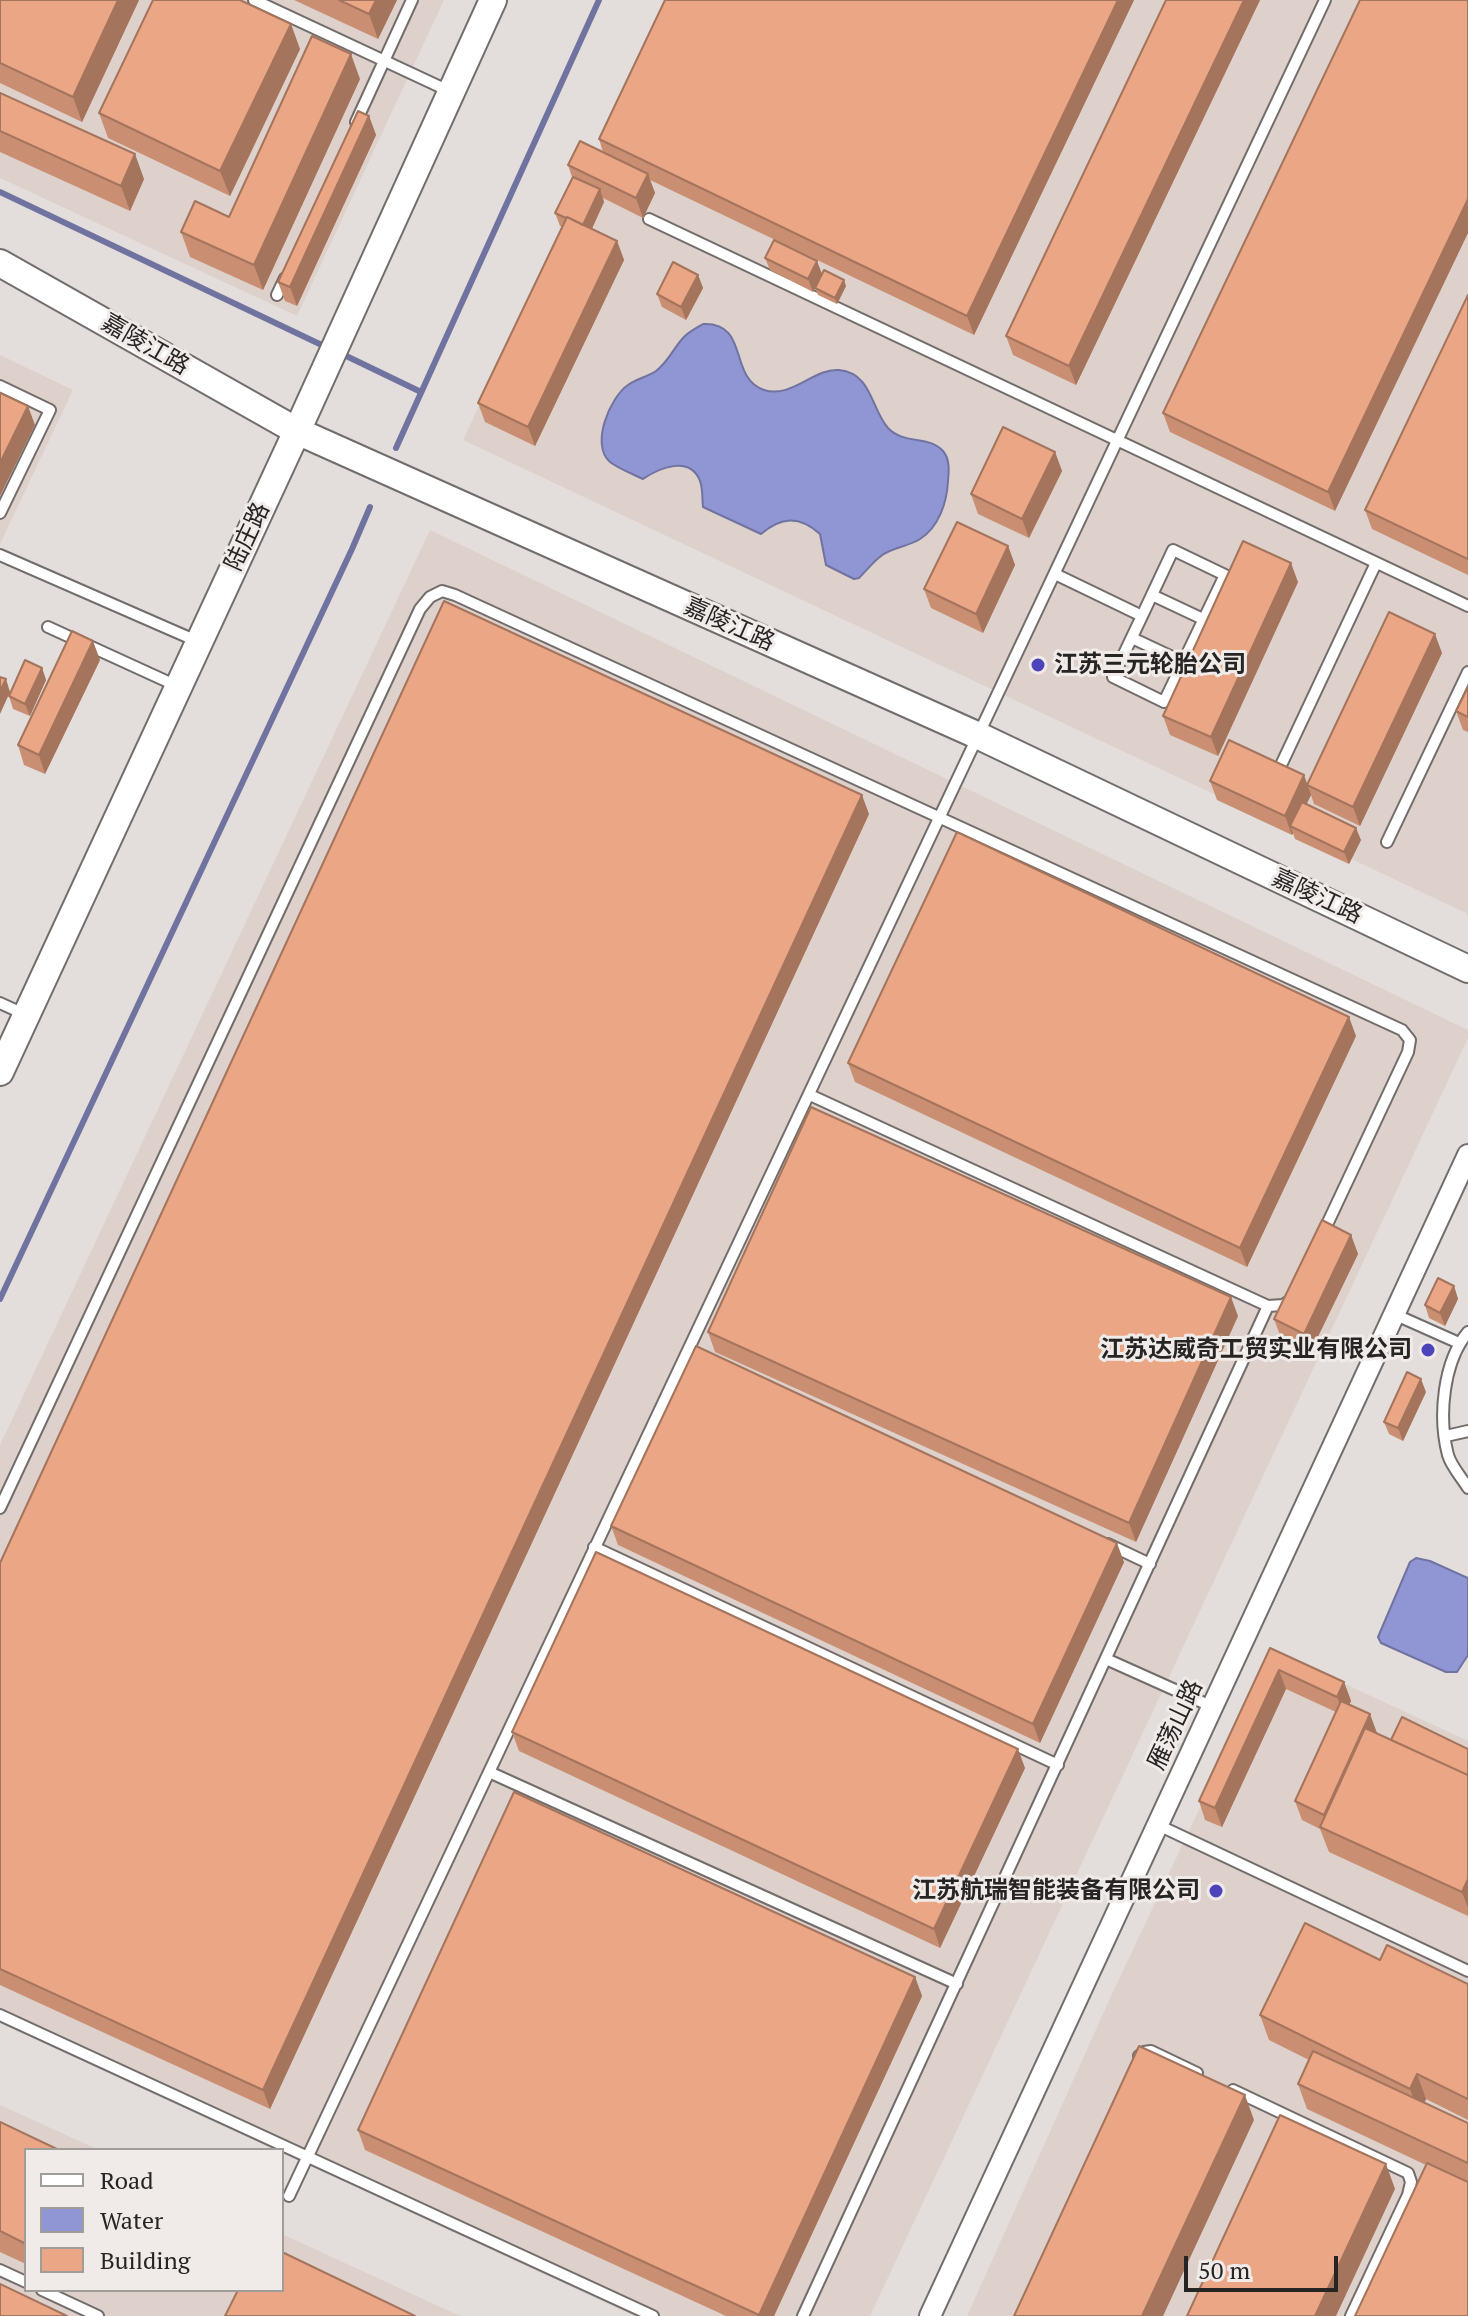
<!DOCTYPE html>
<html>
<head>
<meta charset="utf-8">
<style>
  body { margin:0 }
  #map { position:relative; width:1468px; height:2316px; overflow:hidden; background:#e3dedb; font-family:"PT Serif",serif }
  canvas { display:block }
  .legend { position:absolute; left:24px; top:2148px; width:260px; height:144px; box-sizing:border-box; background:#f0ebe9; border:2px solid #a09c9a; margin:0; padding:10px 14px; list-style:none; font-size:24px; color:#272524 }
  .legend li { display:flex; align-items:center; gap:16px; height:40px }
  .legend b { width:40px; border:2px solid #a09c9a }
  .scale { position:absolute; left:1184px; top:2256px; width:154px; height:36px; box-sizing:border-box; border:4px solid #272524; border-top:0; padding-left:10px; font-size:24px; line-height:28px; white-space:nowrap; color:#272524; -webkit-text-stroke:6px #f0ebe9; paint-order:stroke }
</style>
</head>
<body>
<div id="map">
<canvas width="1468" height="2316"></canvas>
<ul class="legend">
<li><b style="height:10px;background:#fff"></b>Road</li>
<li><b style="height:22px;background:#9095d4"></b>Water</li>
<li><b style="height:22px;background:#eba685"></b>Building</li>
</ul>
<div class="scale">50 m</div>
</div>
<script>
const g = document.querySelector('canvas').getContext('2d');
g.lineJoin = 'round';
function paint(path, color) { g.fillStyle = color; g.fill(path, 'evenodd'); }
function strokePath(path, color, width, dash) { g.strokeStyle = color; g.lineWidth = width; g.lineCap = dash ? 'butt' : 'round'; g.setLineDash(dash || []); g.stroke(path); }
function label(font, color, halo, rows, align = 'center') {
  g.font = font + ' "PT Serif","Noto Sans SC",serif'; g.lineWidth = 6; g.setLineDash([]); g.textBaseline = 'middle'; g.strokeStyle = halo; g.fillStyle = color; for (const [text, x, y, turn = 0] of rows) {
    g.save(); g.translate(x, y); g.rotate((+turn || 0) * Math.PI / 180); g.textAlign = isNaN(turn) ? turn : align; if (halo) g.strokeText(text, 0, 0); g.fillText(text, 0, 0); g.restore();
  }
}
paint(new Path2D(`
  M0 0H444L297 316 0 178Z
  M670 0H1468V914L463 440Z
  M0 355 73 390 0 544Z
  M430 530 1468 1030V1038L870 2316H634L282 2153V2150H275L0 2023V1445Z
  M1274 1651 1468 1741V2316H967L1111 1996Z
  M0 2105 99 2150H26V2290H282V2234L460 2316H0Z`), '#ded1cc');
const water = new Path2D(`
  M703 324C750 322 728 378 764 390 791 399 814 368 839 370 872 373 871 409 888 428 904 445 929 435 943 451 950 459 949 471 948 481 947 502 939 527 920 539 908 547 892 547 881 556 873 562 866 571 859 578L854 579 826 565 820 534C799 515 781 517 761 534L703 507C702 499 703 488 700 481 690 455 659 468 643 479 633 474 619 469 610 462 590 445 610 397 628 385 636 379 647 377 656 371 668 362 673 349 683 338 688 332 696 328 703 324Z
  M1416 1558 1430 1561 1468 1578V1655L1457 1672H1446L1381 1643 1378 1637 1410 1562Z`);
paint(water, '#9095d4');
strokePath(water, '#70739f', 2);
strokePath(new Path2D(`
  M0 192 328 348
  M338 352 421 392
  M396 448 599 0
  M0 1299 352 549 370 507`), '#70739f', 6);
const service = new Path2D(`
  M254 0 449 91
  M356 122 412 0
  M649 219 1468 606
  M277 295 285 278
  M0 386 50 410 0 513
  M0 555 199 642
  M1055 574 1142 616 1113 677 1164 702 1225 575 1173 550 1142 616
  M1152 595 1203 619
  M48 627 177 686
  M1132 638 1183 662
  M1282 763 1376 563
  M1387 842 1468 672
  M0 1003 24 1014
  M810 1095 1268 1306 1283 1305 1292 1299
  M1396 1315 1459 1343
  M1468 1332C1443 1362 1438 1417 1448 1455 1451 1466 1462 1478 1468 1488
  M1446 1436 1468 1431
  M0 1508 420 609 430 597 442 591 455 595 1402 1030 1410 1040 1408 1052 1323 1233
  M1108 1544 1150 1564
  M594 1547 1058 1765
  M1106 1659 1213 1707
  M489 1772 957 1984
  M1158 1825 1468 1971
  M0 2015 653 2316
  M1139 2056 1144 2052 1151 2051 1197 2073
  M1233 2090 1408 2173 1411 2182 1408 2195 1351 2316
  M289 2196 1325 0
  M0 2270 26 2282
  M42 2290 98 2316
  M803 2316 1268 1306`);
const minor = new Path2D(`
  M930 2316 1468 1155`);
const tertiary = new Path2D(`
  M0 263 297 431 979 736 1468 969
  M0 1072 297 431 493 0`);
strokePath(service, '#726d6b', 14);
strokePath(minor, '#726d6b', 24);
strokePath(tertiary, '#726d6b', 30);
strokePath(service, '#fff', 10);
strokePath(minor, '#fff', 20);
strokePath(tertiary, '#fff', 26);
paint(new Path2D(`
  M0 0H139L82 122 0 83Z
  M294 0H397L378 39Z
  M1134 0 974 335 650 180 655 193 643 218 603 198 604 202 592 229 617 241 624 260 535 446 485 422 478 403 562 227 560 226 555 213 572 177 568 165 603 152 599 139Z
  M1166 0H1260L1076 385 1013 355 1006 336Z
  M1360 0 1335 511 1170 432 1163 413Z
  M300 49 230 196 108 138 99 113Z
  M360 79 263 290 190 257 181 232 229 217Z
  M0 93 144 179 130 211 0 152Z
  M369 116 376 135 297 306 285 301 278 282Z
  M765 258 822 274 813 292 770 270Z
  M698 275 703 288 686 320 662 307 657 294Z
  M846 286 837 304 818 295 815 288Z
  M1468 295V575L1372 529 1365 510Z
  M1055 452 1062 471 1029 538 978 514 971 494Z
  M1008 546 1015 565 983 633 931 608 924 589Z
  M1298 582 1218 756 1170 735 1163 716Z
  M1442 653 1360 826 1314 804 1311 795 1306 804 1361 840 1349 864 1295 839 1293 833 1292 835 1217 800 1210 781 1308 784Z
  M100 660 45 774 24 765 18 745Z
  M42 668 46 680 30 716 13 709 9 696Z
  M1468 687V732L1463 730 1456 711Z
  M869 814 270 2109 0 1985V1563Z
  M1356 1036 1247 1267 855 1082 848 1063Z
  M1351 1235 1358 1254 1310 1353 1281 1338 1274 1319Z
  M1454 1286 1458 1299 1445 1326 1429 1318 1425 1305Z
  M1238 1316 1136 1542 715 1352 708 1332Z
  M1426 1392 1403 1441 1389 1434 1384 1422Z
  M611 1526 1124 1562 1040 1743 618 1545Z
  M1270 1648 1344 1682 1351 1701 1349 1705 1377 1733 1391 1740 1468 1749V1916L1329 1852 1320 1829 1302 1820 1295 1801 1336 1712 1286 1689 1222 1827 1205 1820 1199 1801Z
  M512 1732 1025 1768 940 1948 519 1751Z
  M1380 1960 1468 1984V2120L1426 2099 1425 2102 1468 2123V2316L1426 2165 1307 2109 1298 2084 1309 2060 1269 2040 1260 2015Z
  M915 1977 922 1996 774 2316H726L365 2150 358 2130Z
  M0 2122 26 2150V2264L0 2252Z`), '#ca8f72');
paint(new Path2D(`
  M118 0H139L82 122 73 97Z
  M376 0H397L378 39 369 14Z
  M1118 0H1134L974 335 967 316Z
  M1244 0H1260L1076 385 1069 366Z
  M291 24 300 49 230 196 220 171Z
  M351 54 360 79 263 290 254 265Z
  M369 116 376 135 297 306 290 287Z
  M135 154 144 179 130 211 121 186Z
  M648 174 655 193 643 218 636 198Z
  M600 189 604 202 587 239 582 226Z
  M1468 199V233L1335 511 1328 492Z
  M617 241 624 260 535 446 528 427Z
  M817 261 822 274 813 292 808 279Z
  M698 275 703 288 686 320 681 307Z
  M844 280 846 286 837 304 835 298Z
  M28 406 35 425 0 496V463Z
  M1055 452 1062 471 1029 538 1022 519Z
  M1008 546 1015 565 983 633 976 614Z
  M1291 563 1298 582 1218 756 1211 737Z
  M1435 634 1442 653 1360 826 1353 807Z
  M93 641 100 660 45 774 39 755Z
  M42 668 46 680 30 716 25 704Z
  M6 679 10 692 0 714V691Z
  M1304 775 1311 795 1295 828 1290 826 1293 833 1292 835 1285 816Z
  M862 795 869 814 270 2109 263 2090Z
  M1356 828 1361 840 1349 864 1344 852Z
  M1349 1017 1356 1036 1247 1267 1240 1248Z
  M1351 1235 1358 1254 1310 1353 1304 1334Z
  M1454 1286 1458 1299 1445 1326 1440 1313Z
  M1231 1297 1238 1316 1136 1542 1129 1523Z
  M1421 1379 1426 1392 1403 1441 1398 1428Z
  M1117 1543 1124 1562 1040 1743 1033 1724Z
  M1279 1670 1286 1689 1222 1827 1215 1808Z
  M1344 1682 1351 1701 1344 1716 1337 1697Z
  M1370 1714 1377 1733 1331 1834 1324 1815Z
  M1018 1749 1025 1768 940 1948 934 1929Z
  M1468 1879V1908L1462 1892Z
  M915 1977 922 1996 774 2316H759Z
  M1417 2074 1426 2099 1419 2114 1410 2089Z
  M1245 2095 1254 2120 1163 2316H1142Z
  M1386 2164 1395 2189 1336 2316H1315Z`), '#a4745d');
const building = new Path2D(`
  M0 0H118L73 97 0 63Z
  M153 0H240L291 24 220 171 99 113Z
  M339 0H376L369 14Z
  M665 0H1118L967 316 599 139Z
  M1166 0H1244L1069 366 1006 336Z
  M1360 0H1468V199L1328 492 1163 413Z
  M312 36 351 54 254 265 181 232 195 201 229 217Z
  M0 93 135 154 121 186 0 131Z
  M358 111 369 116 290 287 278 282Z
  M580 141 648 174 636 198 568 165Z
  M573 177 600 189 583 225 567 217 566 218 555 213Z
  M567 217 617 241 528 427 478 403Z
  M774 240 817 261 808 279 765 258Z
  M673 262 698 275 681 307 657 294Z
  M824 270 844 280 835 298 815 288Z
  M1468 295V559L1365 510Z
  M0 393 28 406 0 463Z
  M1003 427 1055 452 1022 519 971 494Z
  M957 522 1008 546 976 614 924 589Z
  M1243 541 1291 563 1211 737 1163 716Z
  M444 601 862 795 263 2090 0 1969V1563Z
  M1389 612 1435 634 1353 807 1307 785Z
  M72 631 93 641 39 755 18 745Z
  M25 660 42 668 25 704 9 696Z
  M0 677 6 679 0 691Z
  M1468 687V717L1456 711Z
  M1229 740 1304 775 1285 816 1210 781Z
  M1302 802 1356 828 1344 852 1290 826Z
  M957 832 1349 1017 1240 1248 848 1063Z
  M811 1107 1231 1297 1129 1523 708 1332Z
  M1322 1220 1351 1235 1304 1334 1274 1319Z
  M1438 1278 1454 1286 1440 1313 1425 1305Z
  M696 1346 1117 1543 1033 1724 611 1526Z
  M1407 1372 1421 1379 1398 1428 1384 1422Z
  M596 1552 1018 1749 934 1929 512 1732Z
  M1270 1648 1344 1682 1337 1697 1279 1670 1215 1808 1199 1801Z
  M1341 1701 1370 1714 1324 1815 1295 1801Z
  M1402 1717 1468 1749V1775L1391 1740Z
  M1365 1728 1468 1775V1879L1462 1892 1320 1827Z
  M514 1792 915 1977 759 2315 358 2130Z
  M1305 1923 1380 1960 1387 1945 1468 1984V2099L1417 2074 1410 2089 1260 2015Z
  M1139 2046 1245 2095 1142 2316H1014Z
  M1313 2051 1468 2123V2163L1298 2084Z
  M1280 2115 1386 2164 1315 2316H1187Z
  M0 2122 59 2150H26V2244L0 2231Z
  M1427 2163 1468 2182V2316H1355Z
  M282 2252 415 2316H225L238 2290H282Z
  M0 2284 67 2316H0Z`);
paint(building, '#eba685');
strokePath(building, '#a4745d', 2);
for (const [x, y, r, color] of [
  [1038,665,8,"#4d43ba"],
  [1428,1350,8,"#4d43ba"],
  [1216,1891,8,"#4d43ba"]
]) { const dot = new Path2D(); dot.arc(x, y, r, 0, 2 * Math.PI); g.fillStyle = color; g.fill(dot); strokePath(dot, '#f0ebe9', 3); }
label('24px', '#272524', '#f0ebe9', [
  ["嘉陵江路",145,345,30],
  ["陆庄路",248,537,-65],
  ["嘉陵江路",729,625,24],
  ["嘉陵江路",1317,897,25],
  ["雁荡山路",1176,1725,-65]
]);
label('bold 24px', '#272524', '#f0ebe9', [
  ["江苏三元轮胎公司",1054,665,"left"],
  ["江苏达威奇工贸实业有限公司",1412,1350],
  ["江苏航瑞智能装备有限公司",1200,1891]
], 'right');
</script>
</body>
</html>
